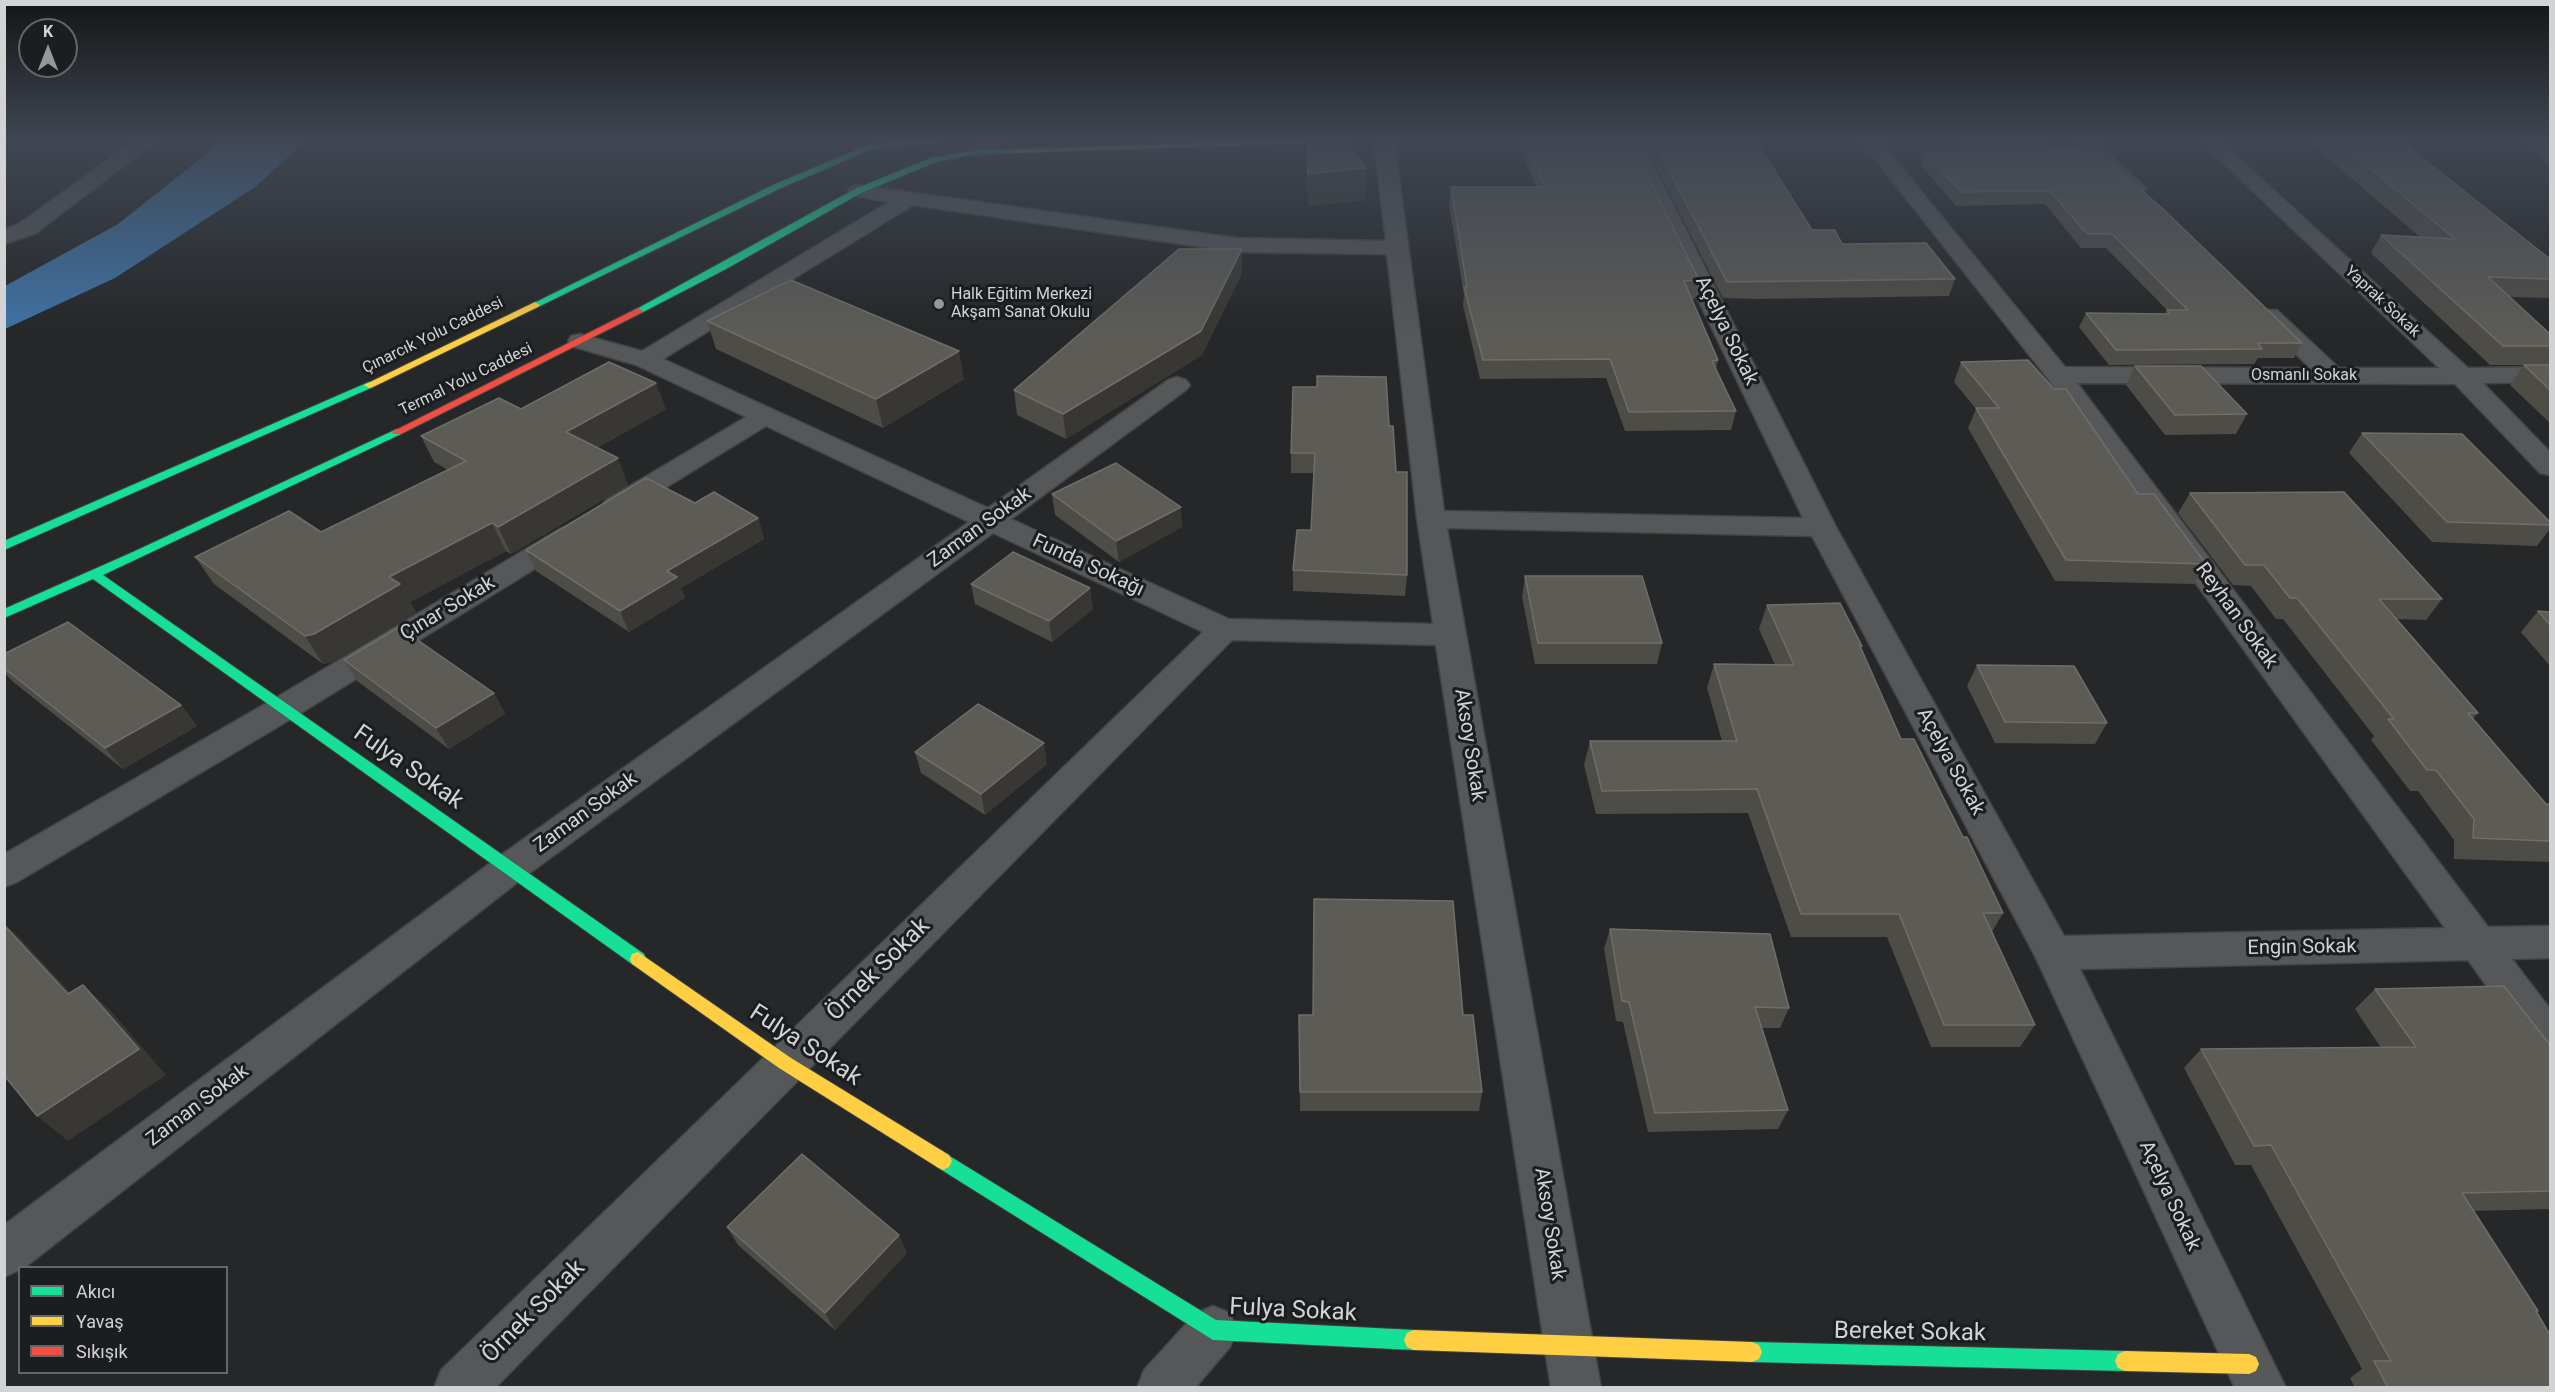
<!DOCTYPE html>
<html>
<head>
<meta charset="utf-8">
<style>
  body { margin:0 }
  #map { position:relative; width:2555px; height:1392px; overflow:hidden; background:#252728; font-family:Roboto,sans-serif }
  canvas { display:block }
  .frame { position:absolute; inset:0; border:6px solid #d2d3d5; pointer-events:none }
  .legend { position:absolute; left:18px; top:1266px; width:210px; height:108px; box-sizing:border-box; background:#1b1d1f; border:2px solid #646668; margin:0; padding:8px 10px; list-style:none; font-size:18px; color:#d2d3d5 }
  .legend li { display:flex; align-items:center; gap:12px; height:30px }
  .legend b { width:30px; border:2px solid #646668 }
  .north { position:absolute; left:18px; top:18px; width:60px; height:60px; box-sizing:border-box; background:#1b1d1f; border:2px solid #646668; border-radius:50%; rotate:0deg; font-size:16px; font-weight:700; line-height:24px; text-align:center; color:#d2d3d5 }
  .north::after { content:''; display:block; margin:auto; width:21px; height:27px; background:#959798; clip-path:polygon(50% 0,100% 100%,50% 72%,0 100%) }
</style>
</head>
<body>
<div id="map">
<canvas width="2555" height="1392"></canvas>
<div class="frame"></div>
<ul class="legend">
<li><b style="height:8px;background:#16e098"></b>Akıcı</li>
<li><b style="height:8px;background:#ffcf43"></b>Yavaş</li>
<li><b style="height:8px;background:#f24e42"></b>Sıkışık</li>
</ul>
<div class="north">K</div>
</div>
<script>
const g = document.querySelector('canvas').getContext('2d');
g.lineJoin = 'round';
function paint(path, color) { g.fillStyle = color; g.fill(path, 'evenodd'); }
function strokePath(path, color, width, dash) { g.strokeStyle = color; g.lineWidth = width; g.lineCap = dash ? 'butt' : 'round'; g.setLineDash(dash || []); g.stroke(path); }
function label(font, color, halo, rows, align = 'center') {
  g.font = font + ' Roboto,sans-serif'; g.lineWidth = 6; g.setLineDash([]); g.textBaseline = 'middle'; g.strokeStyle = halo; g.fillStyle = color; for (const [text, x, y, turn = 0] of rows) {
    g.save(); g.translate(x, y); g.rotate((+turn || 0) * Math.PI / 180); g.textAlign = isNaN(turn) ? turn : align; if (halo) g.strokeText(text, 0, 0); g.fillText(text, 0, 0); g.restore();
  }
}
paint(new Path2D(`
  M218 141H306L255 187 115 278 5 329V286L118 224 209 152Z`), '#3e73a6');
const street = new Path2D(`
  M134 141H156L36 233 4 244V230L20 223Z
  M982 141H1006L983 156H969L966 152Z
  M1374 141H1394L1444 511 1803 518 1622 141H1641L1836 527 2064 936 2445 928 2049 380 1861 141H1880L2065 367 2310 368 2257 315 2261 310H2277L2339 368H2439L2200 141H2220L2468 368 2550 367V382L2483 383 2550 452V475L2540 473 2455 384 2077 383 2488 927 2550 926V958L2512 959 2550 1009V1059L2535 1054 2468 960 2080 969 2286 1388H2235L2036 958 1812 536 1447 528 1601 1388H1551L1436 645 1232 640 495 1388H434L441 1370 1203 632 993 533 523 878 24 1268 4 1277V1225L497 858 969 522 766 426 626 512 616 514 606 512 602 506 606 500 746 417 636 365 571 346 568 341 571 336 580 334 642 351 889 202 851 195 848 191 851 187 858 185 1236 238 1386 241ZM913 205 1236 252 1387 254 1417 519 1433 624 1229 619 1011 519 1186 390 1190 385 1186 380 1177 377 1168 380 988 508 663 359Z
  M2076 141H2096L2143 185 2146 189 2143 193H2129Z
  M570 526 580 529 585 535 580 541 296 716 17 882 4 887V854L272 700 560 529Z
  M1213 1306 1230 1313 1237 1330 1230 1347 1195 1388H1137L1144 1370 1196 1313Z`);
const fast = new Path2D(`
  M916 141H942L938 143 872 149 781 188 538 307 530 305 775 184 868 145Z
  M1017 149 1021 151 1020 153 976 154 936 162 861 193 726 269 641 313 633 311 855 189 931 158 976 150Z
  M369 382 374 385 373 387 4 550V541Z
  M397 429 401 430V434L103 575 644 954 646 959 644 964 638 966 632 964 93 579 4 618V609L133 552Z
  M943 1152 1216 1320 1414 1330 1421 1333 1424 1340 1421 1347 1414 1350 1213 1340 937 1167 934 1161 937 1155Z
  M1752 1342 2125 1351 2132 1354 2135 1361 2132 1368 2125 1371 1752 1362 1745 1359 1742 1352 1745 1345Z`);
const slow = new Path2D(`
  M1256 141H1319L1315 143 1017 153 1013 151 1017 149Z
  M535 302 540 305 538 307 373 387 369 388 364 385Z
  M638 952 791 1058 949 1155 952 1161 949 1167 943 1170 937 1167 779 1068 632 964 630 959 632 954Z
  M1414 1330 1752 1342 1759 1345 1762 1352 1759 1359 1752 1362 1414 1350 1407 1347 1404 1340 1407 1333Z
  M2125 1351 2249 1354 2256 1357 2259 1364 2256 1371 2249 1374 2125 1371 2118 1368 2115 1361 2118 1354Z`);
const jam = new Path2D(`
  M638 308 643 311 641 313 401 434H393L392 432Z`);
strokePath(street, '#424344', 3);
strokePath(fast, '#424344', 2);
strokePath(slow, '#424344', 2);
strokePath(jam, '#424344', 2);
paint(street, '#555758');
paint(fast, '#16e098');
paint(slow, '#ffcf43');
paint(jam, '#f24e42');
paint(new Path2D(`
  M1306 141H1347L1366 168 1365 200 1308 206Z
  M1522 141H1630L1699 280 1695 299H1692L1718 360 1716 369 1736 411 1731 430 1625 431 1606 378 1480 379 1463 305 1464 295 1449 204 1451 187H1536L1521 150Z
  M1649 141H1756L1812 230 1842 244 1955 279 1949 296 1758 299 1723 298 1647 149Z
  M1965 141H2041L2048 148 2302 343 2294 358H2258L2254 364 2109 365 2079 327 2086 313 2165 314 2167 310 2106 248H2081L2045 204 1956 206 1920 164 1924 151H1961Z
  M2308 141H2401L2550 259V298L2509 297 2550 334V363L2549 365H2490L2371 253 2381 235 2420 237Z
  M2520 141H2550V166Z
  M1242 249V273L1202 355 1066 439 1017 415 1014 390Z
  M707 321 964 379 883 428 716 349Z
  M1961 362 2138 494 2206 564 2194 584 2055 581 1968 428 1976 409 1954 382Z
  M2524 365H2550V423L2510 385Z
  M2135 366 2247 414 2236 434 2165 435 2126 385Z
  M521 409H666L597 448 628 485 511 554 506 551 410 602 416 612 332 662 323 664 214 584 195 557 321 532 448 470 434 462 421 436Z
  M1389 426 1396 472 1407 575 1405 596 1293 591V570L1311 530 1314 473H1291V453Z
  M2362 433 2550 522V529L2537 546 2432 542 2349 453Z
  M2190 493 2442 599 2426 620 2397 619 2478 713 2473 719 2546 804H2550V862L2454 859V840L2418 791H2410L2371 740 2374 736 2283 619H2276L2251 586 2233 585 2178 513Z
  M1052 494 1182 527 1119 562 1055 515Z
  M695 503 758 518 764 539 681 588 685 598 629 632 536 571 526 550Z
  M1525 576 1662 643 1657 664H1535L1522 597Z
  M971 584 1093 609 1052 642 975 604Z
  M1767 605 1862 646 1861 649 1901 739 1963 837 2003 913 1992 932 2035 1025 2020 1047H1931L1887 937H1791L1748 813 1596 814 1584 765 1590 741H1722L1707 688 1714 664 1775 665 1759 629Z
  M2538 611 2550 612V666L2521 632Z
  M4 654 181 705 197 726 123 769 12 681 4 672Z
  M344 660 494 693 505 714 449 749 357 681Z
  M1977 665 2107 723 2095 744 1995 743 1967 686Z
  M915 752 1047 764 985 815 921 773Z
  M1314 899 1463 1015 1482 1092 1479 1111H1300L1299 1015H1313Z
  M1610 929 1789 1008 1780 1028H1762L1788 1110 1778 1129 1648 1132 1623 1022 1616 1021 1604 949Z
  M2375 989 2550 1045V1209L2473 1211 2538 1311 2536 1313 2550 1388H2355L2350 1378 2362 1369 2251 1165H2235L2184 1068 2201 1049 2381 1048 2355 1009Z
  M727 1227 907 1253 835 1330 738 1245Z`), '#4e4c47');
paint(new Path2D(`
  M1366 168 1365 200 1308 206V174Z
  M1242 249V273L1202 355 1066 439 1063 414Z
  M959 351 964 379 883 428 876 399Z
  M656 383 666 409 577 459 566 432Z
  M618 458 628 485 511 554 498 527Z
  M1181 507 1182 527 1119 562 1116 541Z
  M758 518 764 539 681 588 685 598 629 632 620 611 667 571Z
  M492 523 506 551 410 602 416 612 332 662 323 664 305 636 389 577Z
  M1090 588 1093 609 1052 642 1049 621Z
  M494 693 505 714 449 749 436 728Z
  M181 705 197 726 123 769 105 748Z
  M1044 743 1047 764 985 815 981 794Z
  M4 923 17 935 96 1020 68 994 4 925Z
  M83 985 111 1011 166 1075 68 1141 37 1116Z
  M899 1235 907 1253 835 1330 825 1313Z`), '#383734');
const building = new Path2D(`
  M1307 141H1347L1366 168 1308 174Z
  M1526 141H1630L1699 280 1684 281 1718 360 1712 361 1736 411 1629 412 1610 359 1483 360 1464 287H1467L1451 187H1545Z
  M1654 141H1756L1812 230H1835L1842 244 1926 243 1955 279 1727 282Z
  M1966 141H2041L2048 148 2093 149 2162 208 2302 343H2258L2262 349 2116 350 2086 313 2170 314 2167 310H2188L2112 234H2087L2050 191 1961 192 1924 151H1976Z
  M2337 141H2401L2550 259V279L2488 277 2550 334V346H2503L2381 235 2455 239Z
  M1179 249H1242L1201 331 1063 414 1014 390Z
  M791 280 959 351 876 399 707 321Z
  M2028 360 2054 389H2066L2138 494H2154L2206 564 2066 560 1976 408H1999L1961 362Z
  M609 362 656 383 566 432 618 458 498 527 492 523 389 577 400 584 314 634 305 636 195 557 289 511 321 532 466 461 421 436 499 398 521 409Z
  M2524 365H2550V390Z
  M2135 366H2201L2247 414 2175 415Z
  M1317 376 1386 377 1389 426H1393L1396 472H1407V575L1293 570 1297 530H1311L1315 453H1291L1293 387H1317Z
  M2362 433 2462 434 2550 522V525L2447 522Z
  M1116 463 1181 507 1116 541 1052 494Z
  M646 478 695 503 714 492 758 518 667 571 677 577 620 611 526 550Z
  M2344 492 2442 599H2379L2478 713H2468L2546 804H2550V841L2473 838 2474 819 2436 770H2427L2388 719H2394L2297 598H2290L2264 565H2245L2190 493Z
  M1013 552 1090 588 1049 621 971 584Z
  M1525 576H1642L1662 643H1538Z
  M1840 603 1862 646H1860L1901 739H1914L1963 837H1967L2003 913H1983L2035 1025H1944L1899 914H1801L1757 789 1602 791 1590 741H1737L1714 664 1794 665 1767 605Z
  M2538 611 2550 612V625Z
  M68 622 181 705 105 748 4 668V654Z
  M399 627 494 693 436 728 344 660Z
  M1977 665 2074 666 2107 723 2005 722Z
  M978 704 1044 743 981 794 915 752Z
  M1314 899 1453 901 1463 1015H1473L1482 1092H1300L1299 1015H1313Z
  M4 925 68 994 83 985 139 1049 37 1116 4 1075Z
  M1610 929 1770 934 1789 1008 1755 1007 1788 1110 1655 1113 1629 1002 1622 1001Z
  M2504 986 2550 1045V1191L2462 1193 2538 1311H2536L2550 1335V1388H2388L2374 1361H2391L2271 1145 2254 1146 2201 1049 2416 1047 2375 989Z
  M802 1154 899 1235 825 1313 727 1227Z`);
paint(building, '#5c5b56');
strokePath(building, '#6f6e6a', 1.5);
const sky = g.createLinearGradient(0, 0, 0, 335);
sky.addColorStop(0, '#141516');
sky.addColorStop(0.42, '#404753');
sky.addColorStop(1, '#40475300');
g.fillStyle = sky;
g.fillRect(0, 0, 2555, 335);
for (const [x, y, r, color] of [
  [939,304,6,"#959798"]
]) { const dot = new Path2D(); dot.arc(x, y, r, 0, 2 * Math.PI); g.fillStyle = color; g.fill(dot); strokePath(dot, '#1b1d1f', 2); }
label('16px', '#d2d3d5', '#1b1d1f', [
  ["Halk Eğitim Merkezi",951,295],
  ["Akşam Sanat Okulu",951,313]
], 'left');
label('16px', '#d2d3d5', '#1b1d1f', [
  ["Yaprak Sokak",2382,302,43],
  ["Çınarcık Yolu Caddesi",433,336,-26],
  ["Osmanlı Sokak",2304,376],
  ["Termal Yolu Caddesi",466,380,-26]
]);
label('20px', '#d2d3d5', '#1b1d1f', [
  ["Açelya Sokak",1726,331,64],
  ["Zaman Sokak",980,528,-36],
  ["Funda Sokağı",1088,566,25],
  ["Çınar Sokak",448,609,-31],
  ["Reyhan Sokak",2236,616,54],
  ["Aksoy Sokak",1469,745,81],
  ["Açelya Sokak",1950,762,61],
  ["Zaman Sokak",586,813,-36],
  ["Engin Sokak",2302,948,-1],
  ["Zaman Sokak",198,1106,-37],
  ["Açelya Sokak",2169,1196,65],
  ["Aksoy Sokak",1549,1224,81]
]);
label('24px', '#d2d3d5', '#1b1d1f', [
  ["Fulya Sokak",408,768,35],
  ["Örnek Sokak",879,970,-45],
  ["Fulya Sokak",805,1046,33],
  ["Fulya Sokak",1293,1311,3],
  ["Örnek Sokak",534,1312,-45],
  ["Bereket Sokak",1910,1333,1]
]);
</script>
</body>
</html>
